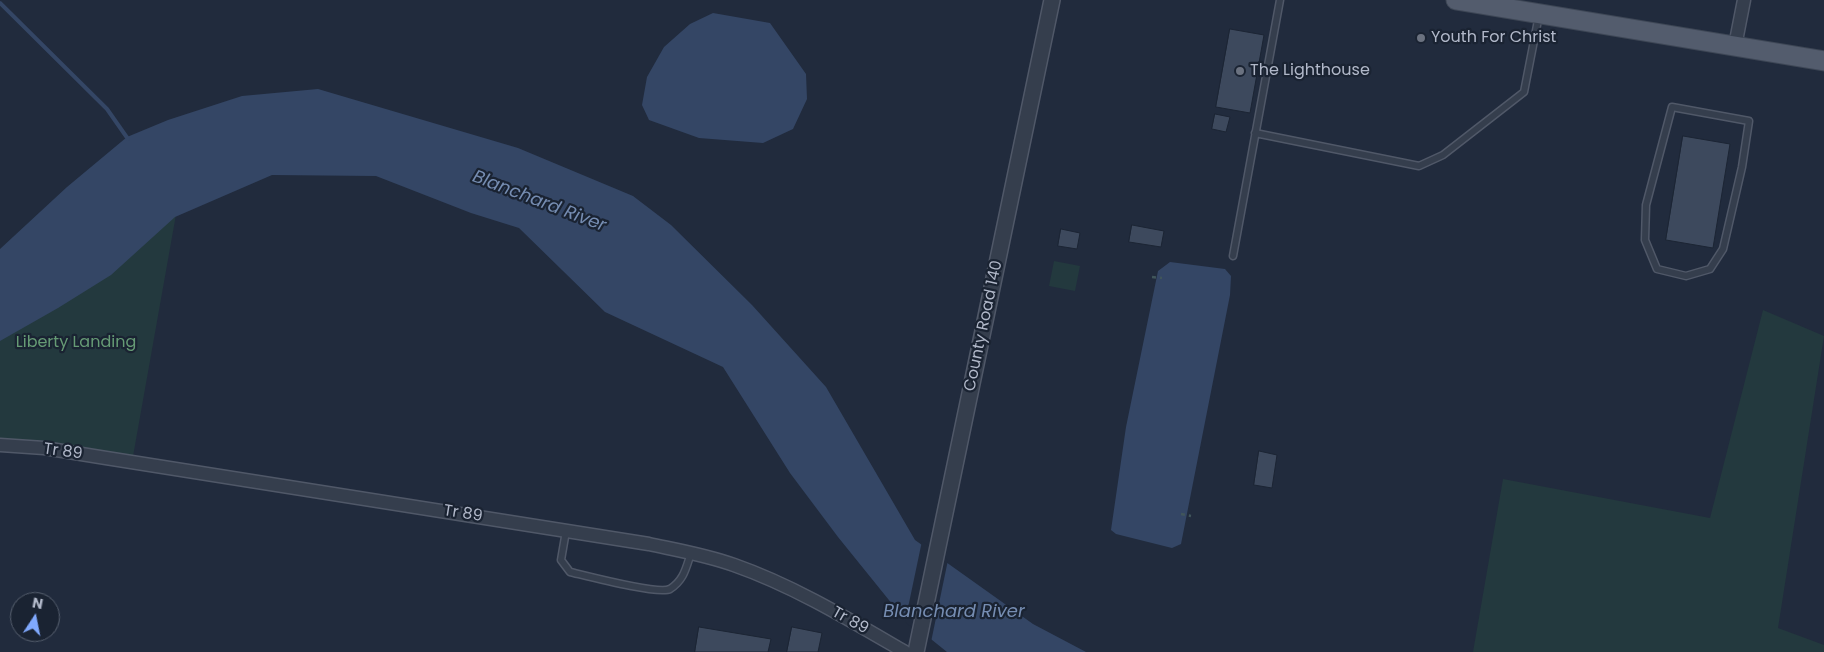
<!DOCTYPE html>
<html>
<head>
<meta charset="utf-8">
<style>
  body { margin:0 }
  #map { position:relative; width:1824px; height:652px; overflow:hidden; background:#212b3d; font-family:Poppins,sans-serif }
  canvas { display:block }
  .north { position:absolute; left:10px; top:592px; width:50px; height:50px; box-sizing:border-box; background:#1a2332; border:1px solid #565f6e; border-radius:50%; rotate:11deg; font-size:14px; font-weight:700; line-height:20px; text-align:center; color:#b1b8c9 }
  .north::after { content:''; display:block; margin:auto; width:18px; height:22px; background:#80a9fe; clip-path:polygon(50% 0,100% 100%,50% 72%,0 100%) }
</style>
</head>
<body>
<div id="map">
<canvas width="1824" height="652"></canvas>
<div class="north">N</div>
</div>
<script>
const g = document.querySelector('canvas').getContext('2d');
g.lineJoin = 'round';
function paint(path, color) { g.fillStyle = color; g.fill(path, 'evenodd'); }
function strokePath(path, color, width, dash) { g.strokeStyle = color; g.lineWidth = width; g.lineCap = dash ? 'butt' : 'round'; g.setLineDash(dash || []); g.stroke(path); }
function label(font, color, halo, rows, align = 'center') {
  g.font = font + ' Poppins,sans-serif'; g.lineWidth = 4.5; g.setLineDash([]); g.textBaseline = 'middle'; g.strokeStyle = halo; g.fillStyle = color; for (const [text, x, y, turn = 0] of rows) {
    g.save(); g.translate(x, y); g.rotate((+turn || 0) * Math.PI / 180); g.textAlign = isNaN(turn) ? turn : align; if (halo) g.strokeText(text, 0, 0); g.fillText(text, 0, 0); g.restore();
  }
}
paint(new Path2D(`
  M185 164 132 462 0 445V299Z
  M1054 261 1080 266 1075 291 1049 286Z
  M1763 310 1824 336 1778 628 1824 645V652H1473L1503 479 1710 518Z`), '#23393e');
paint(new Path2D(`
  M713 13 770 23 806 74 807 99 793 129 763 143 699 138 649 120 642 105 647 77 664 47 690 24Z
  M318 89 518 148 633 196 671 225 752 305 826 387 915 540 1033 624 1086 652H947L901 615 838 537 790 473 723 367 605 312 519 228 471 213 376 176 272 175 175 217 111 275 58 308 0 341V249L67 187 127 137 168 120 242 96Z
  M1170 262 1225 269 1231 276 1230 295 1181 544 1172 548 1116 534 1111 530 1126 427 1158 271Z`), '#344665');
paint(new Path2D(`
  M922 541 948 560 931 642 905 622Z`), '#212b3d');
strokePath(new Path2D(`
  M0 3 107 109 128 139`), '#344665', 4);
const building = new Path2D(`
  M1230 29 1264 35 1250 113 1216 107Z
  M1215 114 1230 117 1226 132 1212 129Z
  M1683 136 1730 144 1713 248 1666 240Z
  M1132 225 1164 231 1161 247 1129 242Z
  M1061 229 1080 233 1077 249 1058 246Z
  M1259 451 1277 455 1272 488 1254 485Z
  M699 627 771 639 768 652H695Z
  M792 627 822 633 818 652H787Z`);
paint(building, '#3d495d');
strokePath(building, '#1c2534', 1);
const service = new Path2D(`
  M1672 107 1749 121 1742 167 1723 249 1710 269 1686 276 1657 269 1645 240 1646 205Z
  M1255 133 1419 166 1443 155 1524 92 1539 15
  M1233 256 1280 0
  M566 531 561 560 570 572C587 576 659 595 670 589 684 580 686 568 691 553`);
const minor = new Path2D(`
  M1735 46 1744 0
  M0 445 44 448 106 458 649 544C677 550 707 555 734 565 794 586 850 620 905 652`);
const tertiary = new Path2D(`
  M916 652 1052 0`);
const primary = new Path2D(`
  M1456 0 1824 61`);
strokePath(service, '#505868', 9);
strokePath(minor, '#505868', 15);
strokePath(tertiary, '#505868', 18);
strokePath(primary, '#3e4756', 21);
strokePath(new Path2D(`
  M1152 277 1162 278
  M1181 514 1191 516`), '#41565b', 2.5, [4, 4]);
strokePath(service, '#353e4d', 6);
strokePath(minor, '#353e4d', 12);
strokePath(tertiary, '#353e4d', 15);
strokePath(primary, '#535c6d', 19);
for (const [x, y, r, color] of [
  [1421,38,5,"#6b7280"],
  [1240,71,5,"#6b7280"]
]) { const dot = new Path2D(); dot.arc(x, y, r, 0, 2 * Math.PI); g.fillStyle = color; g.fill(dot); strokePath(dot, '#1a2332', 2); }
label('16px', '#b1b8c9', '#1a2332', [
  ["Youth For Christ",1431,38],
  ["The Lighthouse",1250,71]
], 'left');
label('16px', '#b1b8c9', '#1a2332', [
  ["County Road 140",984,326,-78],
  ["Tr 89",63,452,8],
  ["Tr 89",463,514,9],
  ["Tr 89",850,621,29]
]);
label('16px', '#669b75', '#1a2332', [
  ["Liberty Landing",76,343]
]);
label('italic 18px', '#768db2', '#1a2332', [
  ["Blanchard River",539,202,21],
  ["Blanchard River",954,612]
]);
</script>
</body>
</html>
